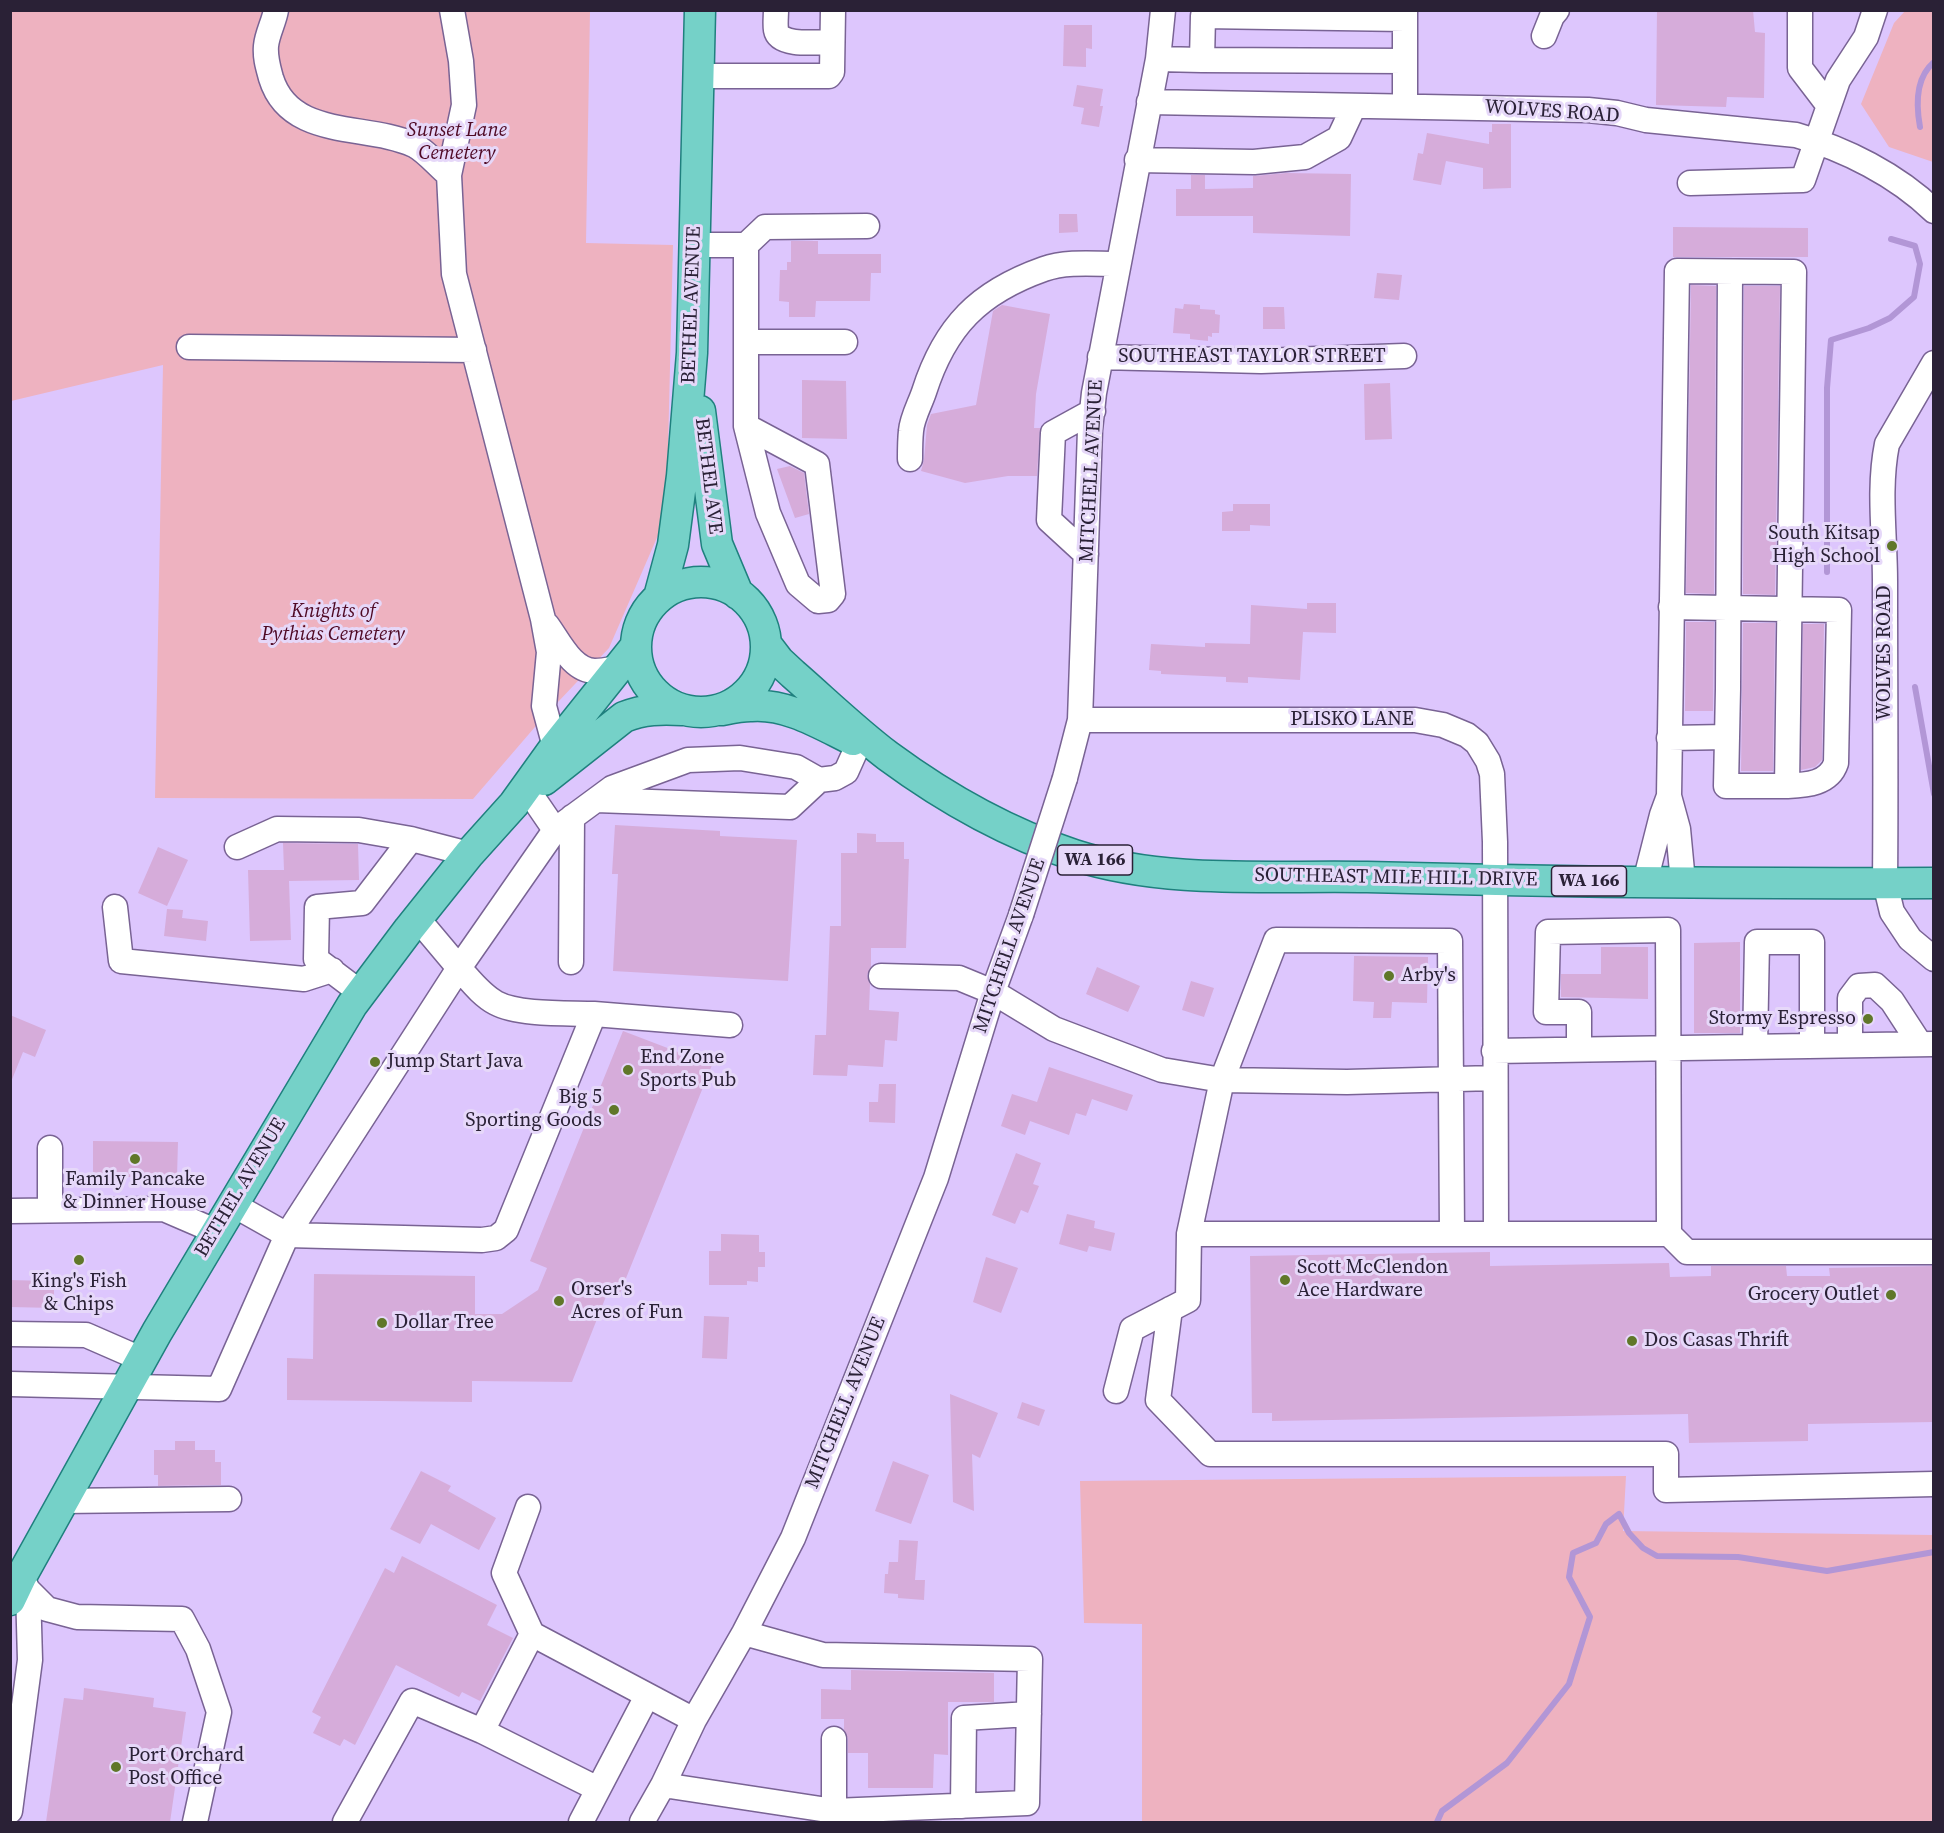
<!DOCTYPE html>
<html>
<head>
<meta charset="utf-8">
<style>
  body { margin:0 }
  #map { position:relative; width:1944px; height:1833px; overflow:hidden; background:#ddc6fd; font-family:"Source Serif 4",serif }
  canvas { display:block }
  .frame { position:absolute; inset:0; border:12px solid #2a2136; pointer-events:none }
</style>
</head>
<body>
<div id="map">
<canvas width="1944" height="1833"></canvas>
<div class="frame"></div>
</div>
<script>
const g = document.querySelector('canvas').getContext('2d');
g.lineJoin = 'round';
function paint(path, color) { g.fillStyle = color; g.fill(path, 'evenodd'); }
function strokePath(path, color, width, dash) { g.strokeStyle = color; g.lineWidth = width; g.lineCap = dash ? 'butt' : 'round'; g.setLineDash(dash || []); g.stroke(path); }
function label(font, color, halo, rows, align = 'center') {
  g.font = font + ' "Source Serif 4",serif'; g.lineWidth = 6; g.setLineDash([]); g.textBaseline = 'middle'; g.strokeStyle = halo; g.fillStyle = color; for (const [text, x, y, turn = 0] of rows) {
    g.save(); g.translate(x, y); g.rotate((+turn || 0) * Math.PI / 180); g.textAlign = isNaN(turn) ? turn : align; if (halo) g.strokeText(text, 0, 0); g.fillText(text, 0, 0); g.restore();
  }
}
paint(new Path2D(`
  M10 11H590L586 243 673 245 667 489 659 533 609 648 541 720 473 799 155 798 163 365 11 401Z
  M1905 11H1933V162L1889 147 1861 104 1894 23Z
  M1626 1476 1623 1531 1933 1535V1822H1142V1624L1084 1623 1080 1481Z`), '#eeb2c0');
strokePath(new Path2D(`
  M1920 127C1916 105 1915 78 1934 62
  M1827 572V388L1831 340 1869 328 1890 318 1914 297 1920 264 1915 246 1891 239
  M1915 687 1934 794
  M1437 1822 1442 1811 1507 1763 1569 1684 1590 1617 1569 1577 1573 1553 1596 1543 1606 1524 1619 1514 1629 1533 1643 1548 1657 1556 1738 1557 1827 1571 1934 1552`), '#b296d6', 6);
paint(new Path2D(`
  M1657 10H1753L1755 32 1765 33 1764 98 1727 97 1726 107 1656 105Z
  M1064 25H1092V49L1086 48V67L1063 66Z
  M1077 85 1103 89 1100 106H1103L1099 127 1081 124 1084 108 1073 106Z
  M1492 124H1511V188L1483 189V168L1446 161 1441 185 1413 180 1418 153 1423 154 1427 133 1489 144V132H1492Z
  M1286 173 1351 174 1350 236 1253 233V216H1176V189H1191V175H1205V189L1253 188V176Z
  M1059 214H1077L1078 232 1059 233Z
  M1673 227 1808 228V257H1673Z
  M791 241H818V254H881V273H871L870 301H816L815 317H789V302L779 301 780 270H787V262H791Z
  M1377 273 1402 275 1399 300 1374 298Z
  M1691 285 1716 286 1714 594 1686 593Z
  M1744 286H1780L1775 595 1743 594Z
  M1184 304 1200 305V309L1215 310V314L1220 315 1219 333H1212V337L1208 336V341L1190 339V334L1173 333 1175 308 1183 309Z
  M1002 305 1050 314 1036 394 1034 428H1040L1037 476H1008L965 483 921 471 924 460 927 425 931 414 976 405 993 311Z
  M1263 307H1284L1285 329H1263Z
  M802 380 846 381 847 439 802 438Z
  M1390 383 1392 439 1365 440 1364 384Z
  M790 466 804 473 809 514 795 518 777 469Z
  M1233 504H1270V526L1250 525V531H1222V512L1233 511Z
  M1307 603H1336V633L1303 632 1300 680 1248 677V683L1226 682V677L1161 674V671L1149 670 1151 644 1205 647V643L1250 644 1251 605 1307 609Z
  M1686 622H1714L1713 711H1685Z
  M1743 623H1775L1773 771H1741Z
  M1803 624H1824L1822 760 1815 767 1801 770Z
  M615 825 720 831V836L797 840 788 981 613 971 618 874H612Z
  M857 833 876 834V842H904V859H909L906 948H871V967L867 975 870 984 869 1010 899 1012 897 1041 885 1040 883 1067 848 1065 847 1076 813 1075 815 1035H826L830 926H841V853H857Z
  M283 843 358 844 359 880 289 881 291 940 250 941 248 870H284Z
  M158 847 188 860 167 906 138 893Z
  M167 909 183 910 182 918 208 921 206 941 164 936Z
  M1740 942V1033H1694V943Z
  M1601 947H1648V999L1561 997V974H1601Z
  M1354 956 1428 957 1427 1003 1392 1002 1391 1018H1373L1374 1002 1353 1001Z
  M1097 967 1140 986 1128 1012 1086 994Z
  M1191 981 1214 988 1204 1017 1182 1010Z
  M10 1015 46 1030 35 1057 23 1052 11 1082Z
  M623 1031 712 1065 618 1298 607 1294 572 1382 472 1381V1402L287 1400V1358L313 1359 314 1274 475 1276V1314H502L538 1290 547 1268 530 1261Z
  M1049 1067 1133 1095 1127 1111 1092 1099 1086 1116 1076 1113 1069 1135 1030 1121 1025 1135 1001 1126 1012 1094 1037 1102Z
  M879 1084H896L895 1123 869 1122V1102H878Z
  M93 1141 178 1142 177 1177H93Z
  M1016 1153 1041 1163 1033 1184 1039 1186 1028 1213 1021 1210 1015 1224 992 1215Z
  M1067 1214 1095 1221 1094 1228 1115 1233 1111 1251 1089 1246 1087 1252 1059 1244Z
  M721 1234 759 1235V1252H765V1267H758V1282L747 1281V1285H709V1251H721Z
  M1490 1252V1266L1669 1263 1670 1277 1711 1276V1266H1786L1787 1276H1830L1829 1268 1934 1266V1422L1808 1424V1441L1689 1443 1688 1414 1272 1421V1413H1252L1250 1256Z
  M986 1257 1018 1268 1001 1313 973 1302Z
  M10 1280 46 1281V1290H54V1308L10 1307Z
  M704 1316 729 1317 727 1359 702 1358Z
  M950 1394 998 1413 980 1458 972 1454 974 1511 953 1502Z
  M1022 1402 1045 1410 1039 1426 1017 1418Z
  M175 1441H195V1450H215V1462H221V1485L158 1486V1475H154V1450H175Z
  M893 1461 929 1475 911 1524 875 1511Z
  M421 1471 451 1486 448 1491 496 1518 479 1550 431 1524 420 1544 390 1529Z
  M899 1540 918 1541 915 1580H925L924 1600 898 1598V1594L884 1593 885 1574H888L889 1562H898Z
  M402 1556 497 1605 487 1625 513 1638 480 1701 462 1692 459 1697 396 1665 355 1745 344 1739 340 1746 313 1733 321 1717 312 1712 385 1568 394 1573Z
  M851 1670 994 1673V1702H948V1755L934 1754 933 1788H868V1753H848V1739L844 1730V1719H821V1689L851 1690Z
  M84 1688 154 1698 153 1707 186 1712 170 1822H46L64 1698 83 1700Z`), '#d6acda');
const minor = new Path2D(`
  M276 10C274 22 267 34 266 46 265 58 268 67 271 78 290 140 366 123 414 145 426 151 438 166 449 175
  M452 10 461 61 464 105 449 175 454 274 543 619 549 652 544 706 555 747
  M776 10C776 16 775 24 776 30 779 47 818 42 832 42
  M1405 10V106
  M1800 10V68L1829 106
  M1405 19 1203 16 1202 60 1405 61
  M1544 36 1552 16 1557 10
  M1158 59 1202 60
  M699 76H829L832 72 833 10
  M1149 102 1588 110 1617 113 1646 120 1796 135C1845 149 1897 175 1934 211
  M1137 160 1254 162 1305 157 1339 138 1354 106
  M1690 183 1803 180 1838 80 1866 37 1875 10
  M694 245H746V426L768 513 798 584 818 601 828 600 833 594 817 464 746 426
  M746 245 765 227 867 226
  M746 342H845
  M189 347 474 350
  M1100 357 1261 361 1404 356
  M1934 363 1887 444C1878 489 1885 536 1885 581 1885 682 1886 783 1885 883L1892 912 1910 939 1934 959
  M910 459C910 449 910 440 911 431 912 418 920 404 924 392 945 326 979 292 1044 269 1067 261 1094 264 1117 264
  M1086 554 1049 520 1053 433 1093 411
  M1671 607 1839 610 1836 763C1829 784 1806 785 1787 786
  M547 625C559 641 572 671 595 671 603 671 612 669 619 668
  M1080 720H1415L1443 725 1467 735 1477 743 1488 761 1492 774 1495 842 1496 1234
  M1669 738 1727 737
  M1065 778 1080 720 1090 430 1094 393 1158 59 1163 10
  M529 792 555 830
  M1669 796 1677 271 1794 272 1787 786H1726L1728 689 1730 272
  M596 800 790 807 819 780
  M237 847 277 829 359 830 411 839
  M1645 882 1662 815 1669 796 1678 829 1683 882
  M115 907 121 961 304 979 332 970
  M417 918 459 968 555 830 612 788 688 760 740 758 796 767 819 780 835 778 846 772 859 743
  M571 962 572 817
  M881 976 959 978 993 992 1054 1029 1162 1070 1222 1080 1347 1082 1494 1078
  M361 993 316 959 317 907 362 903 411 839 469 854
  M594 1014C568 1013 518 1015 496 1003 481 995 470 980 459 968L287 1235 482 1240 496 1238 506 1230 594 1014 730 1025
  M1850 1045V998L1859 986 1875 985 1892 1001 1920 1044
  M1755 1046 1757 942H1812V1045
  M1579 1049V1012H1546L1548 932 1668 930 1669 1234
  M1494 1051 1934 1044
  M50 1148V1210
  M10 1211 164 1209 215 1231
  M1189 1234H1669L1687 1252H1934
  M1170 1309 1158 1400 1210 1454H1666V1490L1934 1484
  M10 1334 86 1335 141 1359
  M10 1384 219 1389 287 1235 232 1204
  M1116 1391 1132 1329 1188 1300 1189 1234 1222 1080 1276 940 1450 941 1452 1234
  M62 1501 229 1499
  M528 1507 504 1573 532 1634 694 1720
  M21 1577 28 1590 47 1609 77 1617 182 1619 198 1649 219 1712 195 1822
  M482 1731 598 1789
  M834 1739V1811
  M663 1785 834 1811 1027 1803 1030 1659 823 1655 744 1633
  M963 1806 964 1718 1029 1714
  M10 1811 30 1660 28 1590
  M345 1822 412 1701 482 1731 532 1634
  M581 1822 647 1696
  M642 1822 663 1785 694 1720 744 1633 793 1538 936 1178 993 992 1021 915`);
const major = new Path2D(`
  M700 411 717 544 738 594
  M636 647a65 65 0 1 1 130 0a65 65 0 1 1-130 0Z
  M659 597 673 545 682 476 692 353 700 10
  M766 644 779 661 793 674C824 701 855 731 888 756 945 798 1007 833 1074 855 1167 885 1270 875 1367 877 1556 882 1745 884 1934 883
  M722 710C732 708 741 706 751 706 787 703 822 725 853 740
  M544 780 624 717C644 709 661 709 682 710
  M10 1600 21 1577 157 1332 352 1005 409 929 469 854 514 804 555 747 635 647`);
strokePath(minor, '#796394', 27);
strokePath(major, '#1f807e', 33);
strokePath(minor, '#fff', 24);
strokePath(major, '#75d1c8', 30);
const minorBridge = new Path2D(`
  M1021 915 1065 778`);
strokePath(minorBridge, '#796394', 27, []);
strokePath(minorBridge, '#fff', 24);
for (const [x, y, r, color] of [
  [1892,546,6,"#607729"],
  [1389,976,6,"#607729"],
  [1868,1019,6,"#607729"],
  [375,1062,6,"#607729"],
  [628,1070,6,"#607729"],
  [614,1110,6,"#607729"],
  [135,1159,6,"#607729"],
  [79,1260,6,"#607729"],
  [1285,1280,6,"#607729"],
  [1891,1295,6,"#607729"],
  [559,1301,6,"#607729"],
  [382,1323,6,"#607729"],
  [1632,1341,6,"#607729"],
  [116,1767,6,"#607729"]
]) { const dot = new Path2D(); dot.arc(x, y, r, 0, 2 * Math.PI); g.fillStyle = color; g.fill(dot); strokePath(dot, '#e6d8f9', 2); }
for (const [x, y, w] of [
  [1095,860,75],
  [1589,881,75]
]) { const box = new Path2D(); box.roundRect(x - w / 2, y - 15, w, 30, 4.5); g.fillStyle = '#e6d8f9'; g.fill(box); strokePath(box, '#2a2136', 1.5); }
label('bold 18px', '#2a2136', null, [
  ["WA 166",1095,860],
  ["WA 166",1589,881]
]);
label('20px', '#2a2136', '#e6d8f9', [
  ["WOLVES ROAD",1552,112,4],
  ["BETHEL AVENUE",692,305,-88],
  ["SOUTHEAST TAYLOR STREET",1252,357],
  ["MITCHELL AVENUE",1092,471,-87],
  ["BETHEL AVE",708,476,83],
  ["WOLVES ROAD",1885,653,-90],
  ["PLISKO LANE",1352,720],
  ["SOUTHEAST MILE HILL DRIVE",1396,878,1],
  ["MITCHELL AVENUE",1010,946,-71],
  ["BETHEL AVENUE",241,1188,-59],
  ["MITCHELL AVENUE",846,1403,-68]
]);
label('italic 20px', '#4e0823', '#e6d8f9', [
  ["Sunset Lane",457,131],
  ["Cemetery",457,154],
  ["Knights of",333,612],
  ["Pythias Cemetery",333,635]
]);
label('20px', '#2a2136', '#e6d8f9', [
  ["South Kitsap",1880,534,"right"],
  ["High School",1880,557,"right"],
  ["Arby's",1401,976],
  ["Stormy Espresso",1856,1019,"right"],
  ["End Zone",640,1058],
  ["Sports Pub",640,1081],
  ["Jump Start Java",387,1062],
  ["Big 5",602,1098,"right"],
  ["Sporting Goods",602,1121,"right"],
  ["Family Pancake",135,1180,"center"],
  ["& Dinner House",135,1203,"center"],
  ["Scott McClendon",1297,1268],
  ["Ace Hardware",1297,1291],
  ["King's Fish",79,1282,"center"],
  ["& Chips",79,1305,"center"],
  ["Orser's",571,1290],
  ["Acres of Fun",571,1313],
  ["Grocery Outlet",1879,1295,"right"],
  ["Dollar Tree",394,1323],
  ["Dos Casas Thrift",1644,1341],
  ["Port Orchard",128,1756],
  ["Post Office",128,1779]
], 'left');
</script>
</body>
</html>
